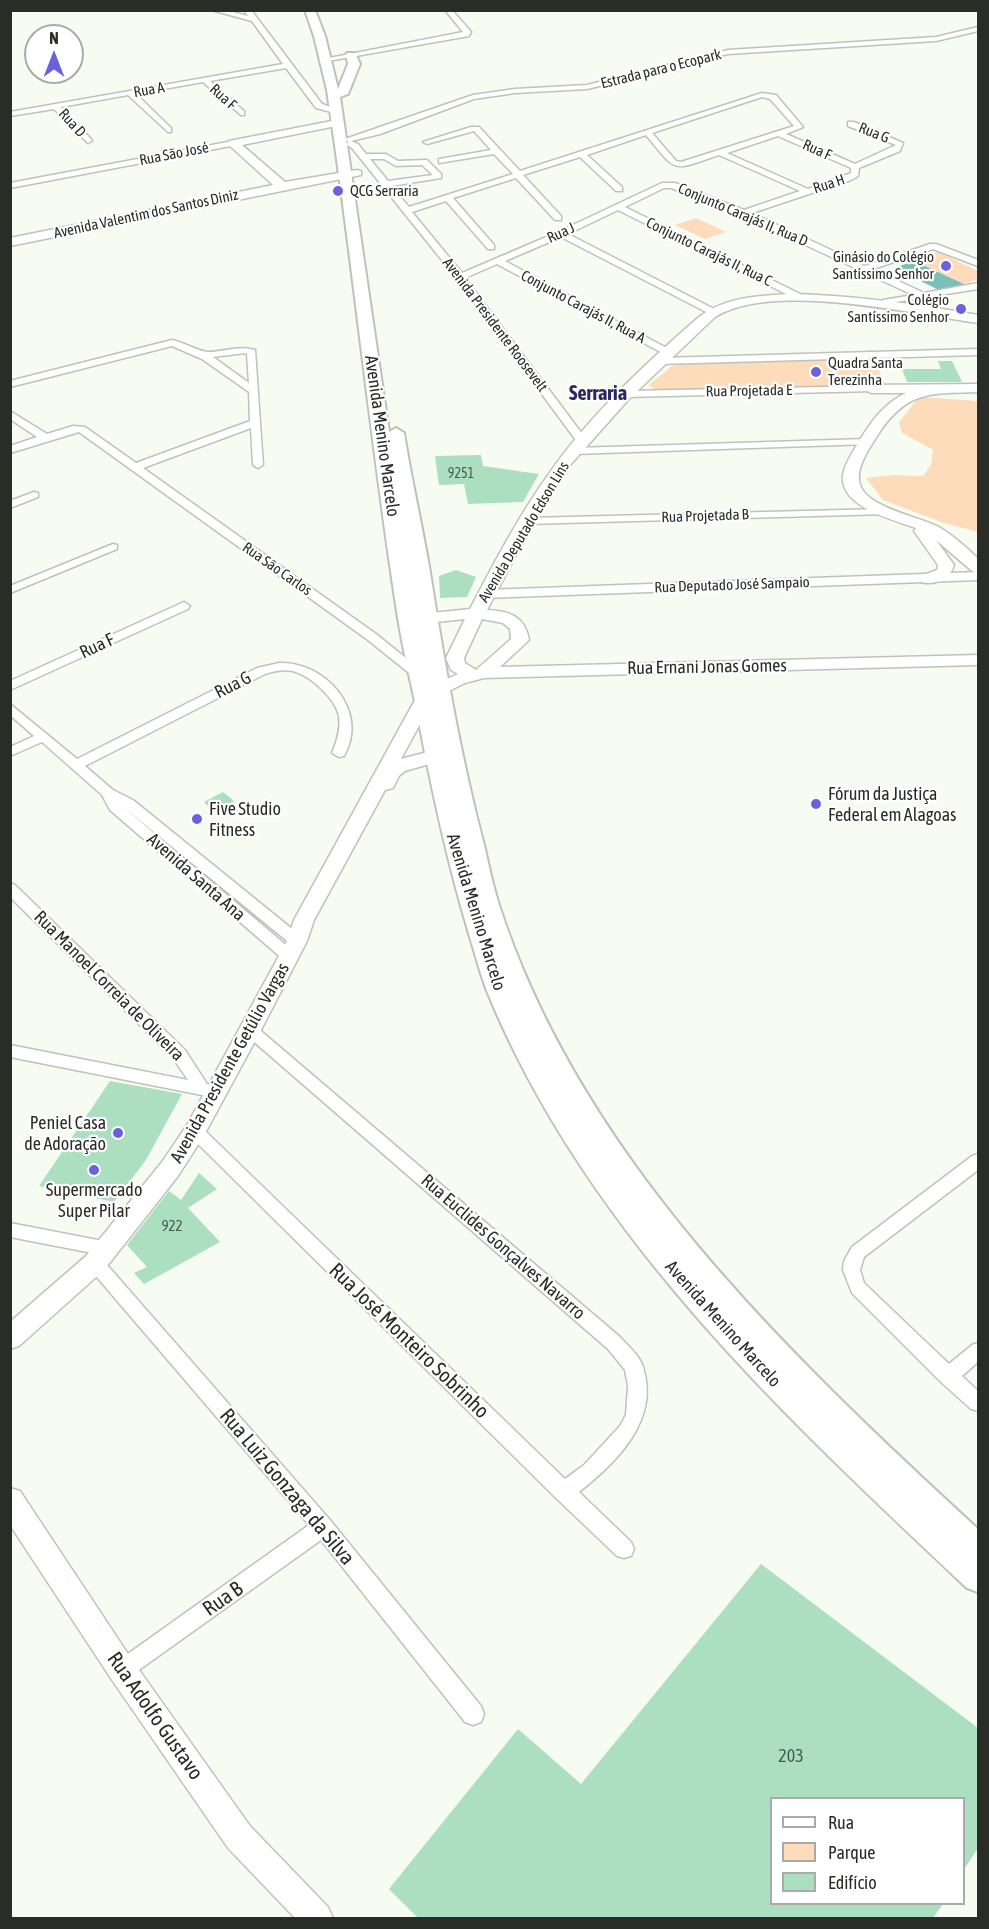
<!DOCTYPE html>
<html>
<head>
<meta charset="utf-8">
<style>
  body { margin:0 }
  #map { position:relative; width:989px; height:1929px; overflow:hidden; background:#f7fcf2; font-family:"Asap Condensed",sans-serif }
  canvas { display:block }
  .frame { position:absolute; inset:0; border:12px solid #2a2c28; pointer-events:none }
  .legend { position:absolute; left:770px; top:1797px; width:195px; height:108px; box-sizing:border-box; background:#fff; border:2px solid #aaaba9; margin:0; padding:8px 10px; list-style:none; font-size:18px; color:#2a2c28 }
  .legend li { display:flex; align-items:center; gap:12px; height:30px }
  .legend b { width:30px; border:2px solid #aaaba9 }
  .north { position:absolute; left:24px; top:24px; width:60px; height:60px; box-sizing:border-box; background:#fff; border:2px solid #aaaba9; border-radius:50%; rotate:0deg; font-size:16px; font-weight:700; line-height:24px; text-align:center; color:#2a2c28 }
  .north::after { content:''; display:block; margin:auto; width:21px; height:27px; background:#6962dc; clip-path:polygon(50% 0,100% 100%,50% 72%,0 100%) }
</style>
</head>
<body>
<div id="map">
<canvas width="989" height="1929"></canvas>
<div class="frame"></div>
<ul class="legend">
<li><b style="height:8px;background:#fff"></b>Rua</li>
<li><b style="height:16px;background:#fddbbb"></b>Parque</li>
<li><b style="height:16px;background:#abdfbf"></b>Edifício</li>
</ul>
<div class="north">N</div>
</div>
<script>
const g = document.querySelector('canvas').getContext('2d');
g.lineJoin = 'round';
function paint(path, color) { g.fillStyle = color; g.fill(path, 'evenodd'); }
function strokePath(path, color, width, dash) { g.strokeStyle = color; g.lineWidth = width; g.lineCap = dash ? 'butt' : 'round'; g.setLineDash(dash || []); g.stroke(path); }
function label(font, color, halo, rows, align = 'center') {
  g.font = font + ' "Asap Condensed",sans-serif'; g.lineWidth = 4.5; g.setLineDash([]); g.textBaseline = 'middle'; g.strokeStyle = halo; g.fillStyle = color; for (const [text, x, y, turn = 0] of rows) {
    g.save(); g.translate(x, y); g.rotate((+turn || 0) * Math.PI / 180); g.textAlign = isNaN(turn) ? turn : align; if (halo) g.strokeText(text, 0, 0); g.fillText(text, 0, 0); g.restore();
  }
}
paint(new Path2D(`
  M696 218 726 232 705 239 675 225Z
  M938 252 978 271V279L964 284 914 261Z
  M874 358 886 387 657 391 649 385 672 366 684 364Z
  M919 397 978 401V532L944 523 883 500 866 478 894 475 923 476 931 465 933 450 902 433 899 422Z`), '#fddbbb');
paint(new Path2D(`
  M914 261 964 284 943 292 894 268Z`), '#7bbfb9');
paint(new Path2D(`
  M938 361H952L962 382H907L902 369H941Z
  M481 455 483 466 539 474 523 502 468 504 464 484 439 485 435 456Z
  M456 570 476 577 467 597 440 598 439 576Z
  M223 792 234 801 214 812 204 802Z
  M110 1081 182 1094 146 1160 114 1202 39 1186Z
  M199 1173 217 1189 188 1208 220 1242 144 1284 134 1273 147 1267 127 1245 169 1191 181 1200Z
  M761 1564 978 1728V1848L963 1871V1798H771V1904H943L933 1918H418L389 1889 518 1729 581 1784Z`), '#abdfbf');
const street = new Path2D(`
  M211 10H225L248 16 244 10H251L322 104 339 110V114L316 108 286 68 210 81 244 111V115H241L203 82 136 94 171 128V132H168L128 95 61 107 91 139 92 141 88 143 54 109 10 116V112L283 64 252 21Z
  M445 10H452L471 32 469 36 328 61 324 59 463 32Z
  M978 27V31L936 41 728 54 587 89 515 93 474 99 380 134 351 141 358 144 366 154H386L398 161 427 160 441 174V178L391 186 409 207 513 174 494 154 439 163V159L491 150 474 131 427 144 423 142 471 127H479L520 171 762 93 776 95 803 127 786 134 855 164 896 145 848 126V122H854L903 143 900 151 859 168 858 176 851 180 752 213 865 266 930 244H936L978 260V266L933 249 873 269 924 293 978 283V289L883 304V300L913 295 741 215 671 188H664L625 207 804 296V300H798L618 210 568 234 716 310V314H710L561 237 505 261 672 351V355H666L497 264 465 278 586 439V443H578L457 279 352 148 347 145 348 141 345 139 473 95 515 89 587 85 728 50 936 37ZM762 97 770 99 794 126 681 162 676 161 652 133ZM646 135C678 174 671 171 719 155L800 191 744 210 675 183H662L558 232 462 273 412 212 446 201 488 249H494V245L453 198 516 178 555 220H561V216L523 175 580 157 616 191H622V187L587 155ZM778 136 851 168V173L808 189 727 153ZM370 159H384L396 166 422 165 433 175 388 181Z
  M233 141H236V145L10 188V183Z
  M172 340C183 342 200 352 208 352 224 352 239 345 255 350L263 465 258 468 253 465 251 428 143 468 376 634 422 671 424 674 422 677H414L368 640 79 432 10 453V446L37 437 10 419V411L47 434 73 426 85 427 136 463 250 421 249 392 202 359 172 346 10 387V381ZM247 354 249 383 213 357 245 353Z
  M978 349V355L660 364 655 361 660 358Z
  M871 386 876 389 875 391 627 397 622 394 627 391Z
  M866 439 870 440V444L574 454 569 451 574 448Z
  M34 492 38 493V497L10 508V501Z
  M883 509 887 510V514L528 524 522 521 528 518Z
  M113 544 117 545V549L10 593V586Z
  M978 572V580L485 598 479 594 485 590Z
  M184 602 190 606 188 609 10 690V681Z
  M279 663C325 661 370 711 344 756L339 757 332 753C337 741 341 729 339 716 335 698 311 676 293 671 284 669 274 671 265 674L85 766 113 790 133 800 302 937 304 941 302 945H292L121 805 294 952 296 956 289 961 284 960 110 810 102 795 42 742 10 756V747L34 736 10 715V704L77 759 257 668Z
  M10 883 15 885 185 1050 207 1084 213 1086 215 1090 213 1094 207 1096 10 1057V1045L188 1080 173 1058 10 897Z
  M250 1024 255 1026 620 1337C628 1346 640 1356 643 1367 660 1420 617 1462 579 1492L631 1542 634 1549 631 1556 624 1558 617 1556 556 1498 189 1135 187 1131 189 1127 195 1125 201 1127 565 1479 584 1465 620 1426 626 1415 628 1386 625 1370 608 1349 245 1034 242 1030 245 1026Z
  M978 1154V1170L864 1257 860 1270 864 1283 949 1364 972 1345 978 1343V1362L962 1376 978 1391V1411L971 1409 941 1382 852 1293 843 1270 844 1261 852 1247 972 1156Z
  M10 1223 108 1242 114 1244 117 1249 114 1254 108 1256 10 1237Z
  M95 1256 101 1258 330 1520 481 1706 484 1714 481 1722 473 1725 465 1722 321 1540 129 1677 122 1680 115 1677 112 1670 115 1663 309 1525 89 1268 86 1263 89 1258Z`);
const secondary = new Path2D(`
  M337 120 341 121V125L242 145 285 182 357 170 361 171V175L10 246V238L273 185 229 145V141Z
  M789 294C853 295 916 304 978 315V323C913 314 773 281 715 317L629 399 571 464 535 519 487 610C509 611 525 616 529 640L500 667 978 655V665L484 678 465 683 445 693H433L430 689 433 685 458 674 451 670 446 658 465 619 409 625 403 624 401 620 403 616 470 609C494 563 518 517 548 475 589 416 645 364 699 317 726 297 756 296 789 294ZM482 619 503 623 510 629 511 639 476 670 465 663 464 658Z
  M978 384V392C934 394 910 389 881 430 873 443 857 464 859 480 861 507 918 516 939 527 953 536 967 547 978 559V573L972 571 936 540 954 565C951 578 935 586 921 582L919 579 921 576 937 570 938 565 914 531 916 528C894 520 839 507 843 475 845 462 855 449 861 438 873 419 886 402 906 393H871L864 389 871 385Z
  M424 695 430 696 433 700 401 759 450 746 457 748 459 752 457 756 405 771 399 776 393 788 385 790 314 920 307 941 261 1030 203 1137 178 1176 104 1270 19 1346 10 1349V1322L86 1256 162 1162 187 1125 287 941 294 920 415 700 418 696Z
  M10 1488 20 1491 132 1660 250 1826 328 1907 333 1918H295L228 1848 112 1680 10 1525Z`);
const primary = new Path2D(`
  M305 10H315L325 36 338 89 348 64 346 55 347 53H355L360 64 348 94 340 97 389 432 396 428 404 433C411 477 421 521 429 566 444 661 460 755 485 849 489 867 493 886 499 905 581 1158 787 1353 978 1529V1592L967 1588C782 1414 585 1231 487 991 480 973 475 953 469 934 447 861 431 787 417 711 410 678 402 645 397 612 370 438 353 263 327 90L314 36Z`);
strokePath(street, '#bec3b9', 3);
strokePath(secondary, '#bec3b9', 3);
strokePath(primary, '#bec3b9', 4);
paint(street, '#fff');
paint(secondary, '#fff');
paint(primary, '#fff');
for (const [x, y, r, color] of [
  [338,191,6,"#6962dc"],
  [946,266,6,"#6962dc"],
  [961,309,6,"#6962dc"],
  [816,372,6,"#6962dc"],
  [816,804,6,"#6962dc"],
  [197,819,6,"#6962dc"],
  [118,1133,6,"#6962dc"],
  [94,1170,6,"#6962dc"]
]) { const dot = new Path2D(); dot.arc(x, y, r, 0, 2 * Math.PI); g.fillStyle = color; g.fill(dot); strokePath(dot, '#fff', 2); }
label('14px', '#4a594e', null, [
  ["9251",461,474]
]);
label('15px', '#2a2c28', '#fff', [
  ["Estrada para o Ecopark",661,69,-14],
  ["Rua A",149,90,-10],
  ["Rua F",223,97,42],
  ["Rua D",72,123,48],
  ["Rua G",874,133,22],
  ["Rua F",817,150,24],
  ["Rua São José",174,154,-11],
  ["Rua H",829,184,-18],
  ["Avenida Valentim dos Santos Diniz",146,214,-12],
  ["Conjunto Carajás II, Rua D",743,215,23],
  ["Rua J",561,233,-25],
  ["Conjunto Carajás II, Rua C",709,252,26],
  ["Conjunto Carajás II, Rua A",583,307,28],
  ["Avenida Presidente Roosevelt",495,325,53],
  ["Rua Projetada E",749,391,-1],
  ["Rua Projetada B",705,516,-2],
  ["Avenida Deputado Edson Lins",524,532,-59],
  ["Rua São Carlos",277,569,35],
  ["Rua Deputado José Sampaio",732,585,-2]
]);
label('15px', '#2a2c28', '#fff', [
  ["QCG Serraria",350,191],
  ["Ginásio do Colégio",934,257,"right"],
  ["Santíssimo Senhor",934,274,"right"],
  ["Colégio",949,300,"right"],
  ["Santíssimo Senhor",949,317,"right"],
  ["Quadra Santa",828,363],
  ["Terezinha",828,380]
], 'left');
label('15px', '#4a594e', null, [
  ["922",172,1226]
]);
label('18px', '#2a2c28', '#fff', [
  ["Avenida Menino Marcelo",382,436,82],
  ["Rua F",97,646,-25],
  ["Rua Ernani Jonas Gomes",707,667,-1],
  ["Rua G",233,685,-27],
  ["Avenida Santa Ana",196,877,41],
  ["Avenida Menino Marcelo",476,912,73],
  ["Rua Manoel Correia de Oliveira",109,986,45],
  ["Avenida Presidente Getúlio Vargas",230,1063,-61],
  ["Rua Euclides Gonçalves Navarro",503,1247,41],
  ["Avenida Menino Marcelo",723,1324,48]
]);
label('18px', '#2a2c28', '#fff', [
  ["Fórum da Justiça",828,794],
  ["Federal em Alagoas",828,815],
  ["Five Studio",209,809],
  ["Fitness",209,830],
  ["Peniel Casa",106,1123,"right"],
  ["de Adoração",106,1144,"right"],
  ["Supermercado",94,1190,"center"],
  ["Super Pilar",94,1211,"center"]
], 'left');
label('18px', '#4a594e', null, [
  ["203",791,1756]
]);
label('bold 20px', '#2a2762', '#fff', [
  ["Serraria",598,394]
]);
label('21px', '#2a2c28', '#fff', [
  ["Rua José Monteiro Sobrinho",409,1341,44],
  ["Rua Luiz Gonzaga da Silva",287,1487,50],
  ["Rua B",223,1599,-35],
  ["Rua Adolfo Gustavo",155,1716,55]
]);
</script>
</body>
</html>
